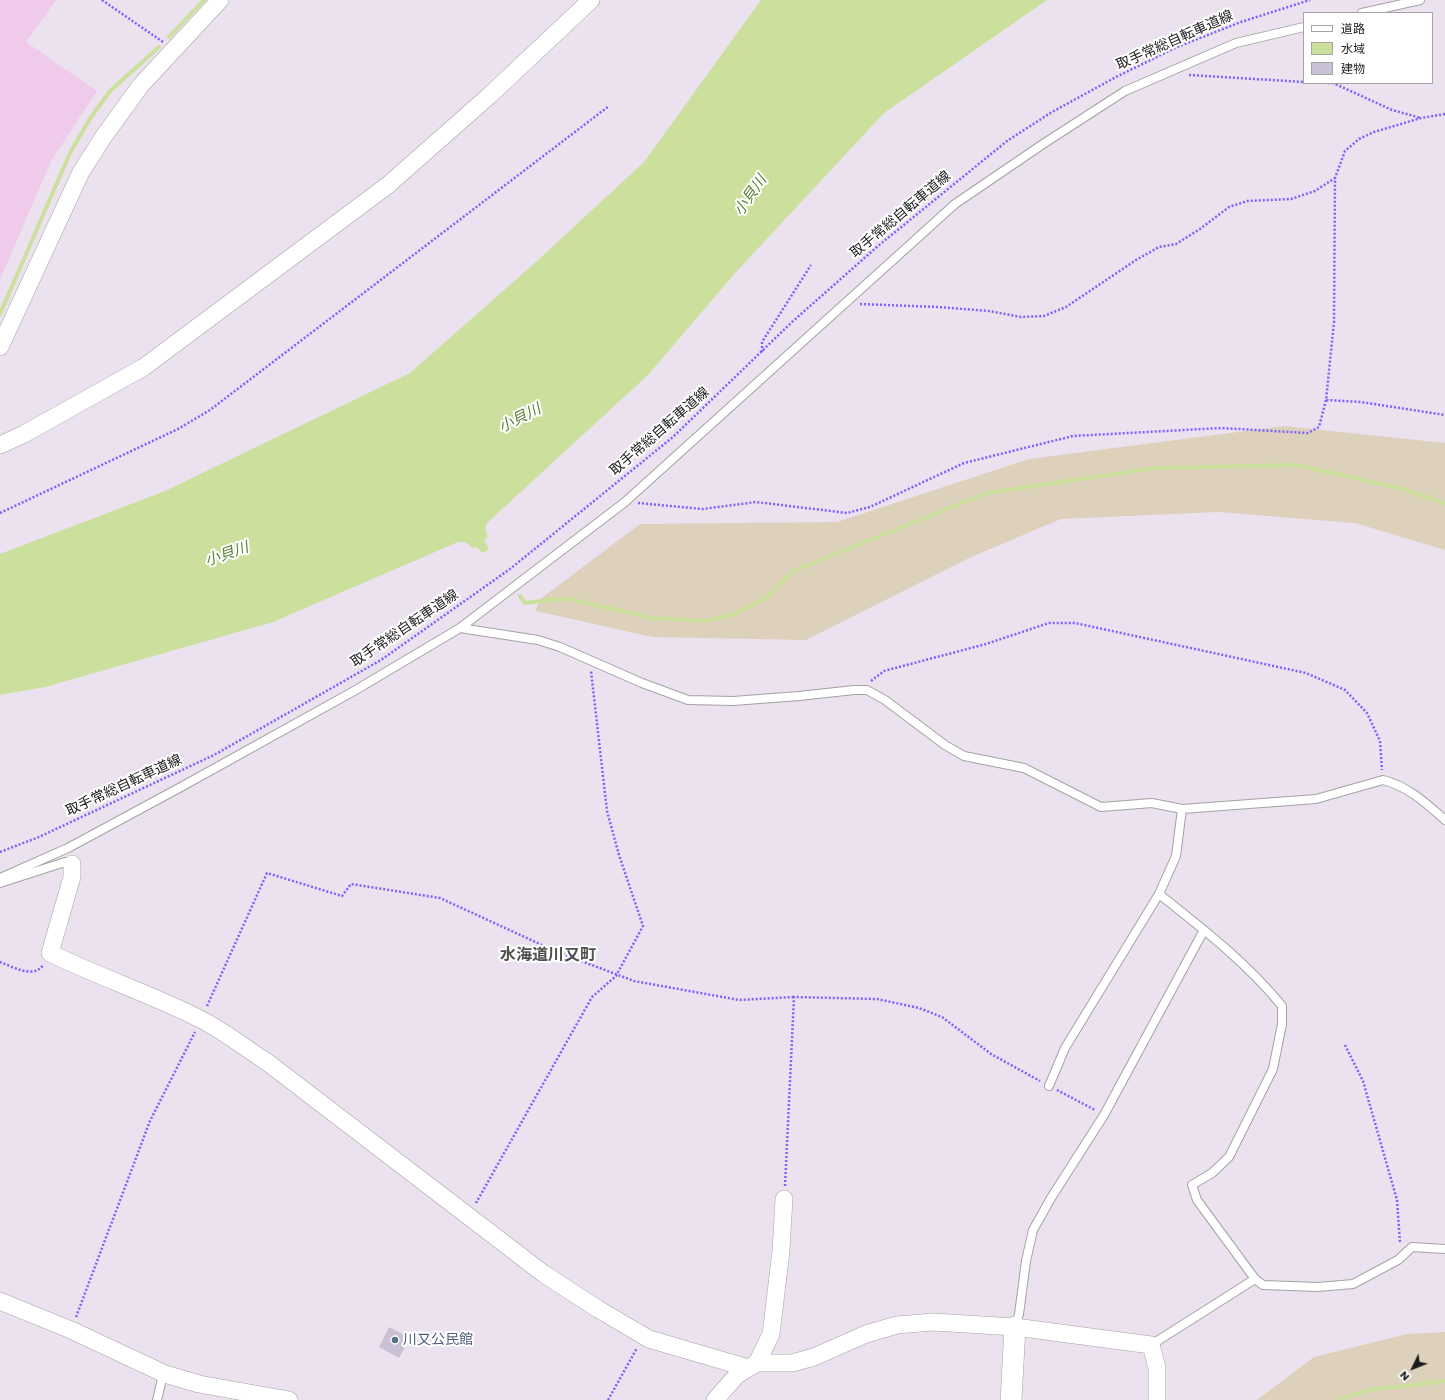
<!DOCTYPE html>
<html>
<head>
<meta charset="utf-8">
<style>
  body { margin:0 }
  #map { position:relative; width:1445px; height:1400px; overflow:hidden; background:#ebe1ef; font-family:Poppins,"Noto Sans JP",sans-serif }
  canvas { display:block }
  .legend { position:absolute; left:1303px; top:12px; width:130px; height:72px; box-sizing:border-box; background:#fff; border:1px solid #a4a4a4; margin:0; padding:5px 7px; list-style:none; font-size:12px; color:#1c1c1c }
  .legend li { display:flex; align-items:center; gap:8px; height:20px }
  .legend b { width:20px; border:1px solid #a4a4a4 }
  .north { position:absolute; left:1393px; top:1348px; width:40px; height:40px; -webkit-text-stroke:3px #fff; paint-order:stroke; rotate:227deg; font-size:11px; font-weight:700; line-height:16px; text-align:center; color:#1c1c1c }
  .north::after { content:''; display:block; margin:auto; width:14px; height:18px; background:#1c1c1c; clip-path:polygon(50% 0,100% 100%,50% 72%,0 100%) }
</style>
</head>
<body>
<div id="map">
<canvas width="1445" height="1400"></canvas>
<ul class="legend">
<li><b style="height:5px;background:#fff"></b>道路</li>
<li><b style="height:11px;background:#cce09d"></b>水域</li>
<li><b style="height:11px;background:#cbc1d5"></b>建物</li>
</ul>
<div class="north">N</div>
</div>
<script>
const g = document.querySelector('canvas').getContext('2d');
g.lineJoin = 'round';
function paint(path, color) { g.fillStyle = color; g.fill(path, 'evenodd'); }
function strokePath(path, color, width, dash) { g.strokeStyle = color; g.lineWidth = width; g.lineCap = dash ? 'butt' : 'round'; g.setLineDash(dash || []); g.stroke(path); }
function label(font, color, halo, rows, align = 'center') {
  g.font = font + ' Poppins,"Noto Sans JP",sans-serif'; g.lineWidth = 4; g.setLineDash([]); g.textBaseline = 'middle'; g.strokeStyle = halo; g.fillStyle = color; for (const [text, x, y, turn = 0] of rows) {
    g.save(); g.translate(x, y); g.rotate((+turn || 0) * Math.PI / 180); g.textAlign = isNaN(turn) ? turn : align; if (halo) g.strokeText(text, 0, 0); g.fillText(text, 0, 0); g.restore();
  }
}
paint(new Path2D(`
  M0 0H56L26 42 97 91 51 161 0 280Z`), '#efcaea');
paint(new Path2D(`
  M1284 426 1445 443V550L1355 523 1218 512 1061 519 969 558 806 640 652 637 536 611 539 600 640 524 837 522 1029 459Z
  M1445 1332V1400H1257L1314 1357 1407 1334Z`), '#ded1bc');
paint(new Path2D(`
  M761 0H1047L884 113 736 272 648 375 488 522 485 528 488 537 484 540 489 549 483 553 476 547 473 548 465 542H458L273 622 45 687 0 695V554L165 491 410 373 537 261 644 162Z`), '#cce09d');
strokePath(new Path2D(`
  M169 37 204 0
  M0 314 70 153 89 120 110 91 159 47
  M520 596 525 603 557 599H570L651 618 707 621 734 614 766 598 793 571 987 493 1155 468 1297 465 1403 489 1445 503
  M1338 1400 1369 1390 1445 1381`), '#cce09d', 4);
paint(new Path2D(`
  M389 1327 410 1338 399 1358 379 1347Z`), '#cbc1d5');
const service = new Path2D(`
  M1362 13 1420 0
  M460 628 538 640 560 647 642 683 688 700 733 701 799 696 854 690H867L885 700 945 745 964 756 1024 768 1101 807 1152 803 1182 809 1316 799 1383 780C1408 786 1427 804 1445 820
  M0 878 68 848 181 787 354 691 460 628 625 502 955 204 1043 144 1125 91 1236 43 1304 27
  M0 883 65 862 72 864
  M1159 894C1202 928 1247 963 1282 1006V1024L1273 1069 1229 1157 1212 1173 1192 1185 1197 1200 1255 1279 1263 1285 1318 1287 1353 1284 1398 1260 1412 1247 1445 1249
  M1049 1086 1065 1048 1159 894 1176 856 1182 809
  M1015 1326 1019 1314 1026 1261 1033 1230 1051 1198 1104 1115 1204 930
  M1151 1345 1255 1279
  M157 1400 162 1379 165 1374`);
const minor = new Path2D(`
  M0 347 81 172 104 136 141 85 220 0
  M0 445 24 434 144 367 388 185 490 95 591 0
  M72 864V877L50 953C99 977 151 994 200 1019 224 1031 245 1048 267 1062L544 1274 598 1309 649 1339 748 1368
  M0 1301 71 1330 165 1374 199 1384 289 1400
  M757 1363 771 1334 781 1251 784 1199
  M715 1400 737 1375 757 1363H792L814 1357 866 1334 897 1325 933 1322 1015 1327 1151 1345 1157 1368V1400`);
const tertiary = new Path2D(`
  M1011 1400 1015 1327`);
strokePath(service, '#a3a3a3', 10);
strokePath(minor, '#a3a3a3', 18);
strokePath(tertiary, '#a3a3a3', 22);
strokePath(new Path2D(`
  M102 0 163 42
  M1189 75 1304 82
  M1328 83H1333L1392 110 1421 118
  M1445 114 1421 118 1374 132 1359 139 1345 151 1335 178 1334 322 1326 400 1361 402 1445 415
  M860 304 938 307 989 311 1021 317 1044 316 1066 307 1136 260 1159 247 1176 244 1200 229 1229 207 1247 201 1291 199 1315 191 1335 178
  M762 352V342L811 265
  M638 503 703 509 756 502 847 513 870 507 964 463 1073 436 1221 428 1308 433 1319 427 1326 400
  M0 513 178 429 210 410 609 106
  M871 681 884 671 986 644 1049 623H1075L1306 673 1345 690 1367 713 1380 741 1382 770
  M0 852 39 837 214 755 381 660 510 569 673 437 792 322 878 246 1007 141 1052 112 1116 77 1177 47 1241 22 1310 0
  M0 962C13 967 34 979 43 965
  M207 1006 267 873 342 896 351 884 440 898 555 951 634 981 739 1000 794 997
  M1345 1045 1363 1081 1397 1200 1400 1243
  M1057 1090 1095 1110
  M785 1186 794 997 877 999 919 1008 942 1017 991 1054 1040 1081
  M476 1203 592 997 616 976 643 926 619 855 607 811 591 671
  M76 1317 150 1121 195 1032
  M608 1400 637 1348`), '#7c61ff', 2.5, [2, 2]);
strokePath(service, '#fff', 8);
strokePath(minor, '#fff', 17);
strokePath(tertiary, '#fff', 21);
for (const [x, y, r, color] of [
  [395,1340,4,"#5c6f8a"]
]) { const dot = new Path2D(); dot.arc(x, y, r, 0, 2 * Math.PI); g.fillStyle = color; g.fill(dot); strokePath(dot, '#fff', 1.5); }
label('14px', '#1c1c1c', '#fff', [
  ["取手常総自転車道線",1175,41,-24],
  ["取手常総自転車道線",901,215,-40],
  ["取手常総自転車道線",660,432,-41],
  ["取手常総自転車道線",405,629,-34],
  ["取手常総自転車道線",124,786,-25]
]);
label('14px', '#4e5e75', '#fff', [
  ["川又公民館",403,1340]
], 'left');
label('italic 15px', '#558233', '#fff', [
  ["小貝川",751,196,-55],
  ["小貝川",520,419,-27],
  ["小貝川",227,555,-19]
]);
label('bold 16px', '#4f4f4f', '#fff', [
  ["水海道川又町",548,956]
]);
</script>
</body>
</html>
